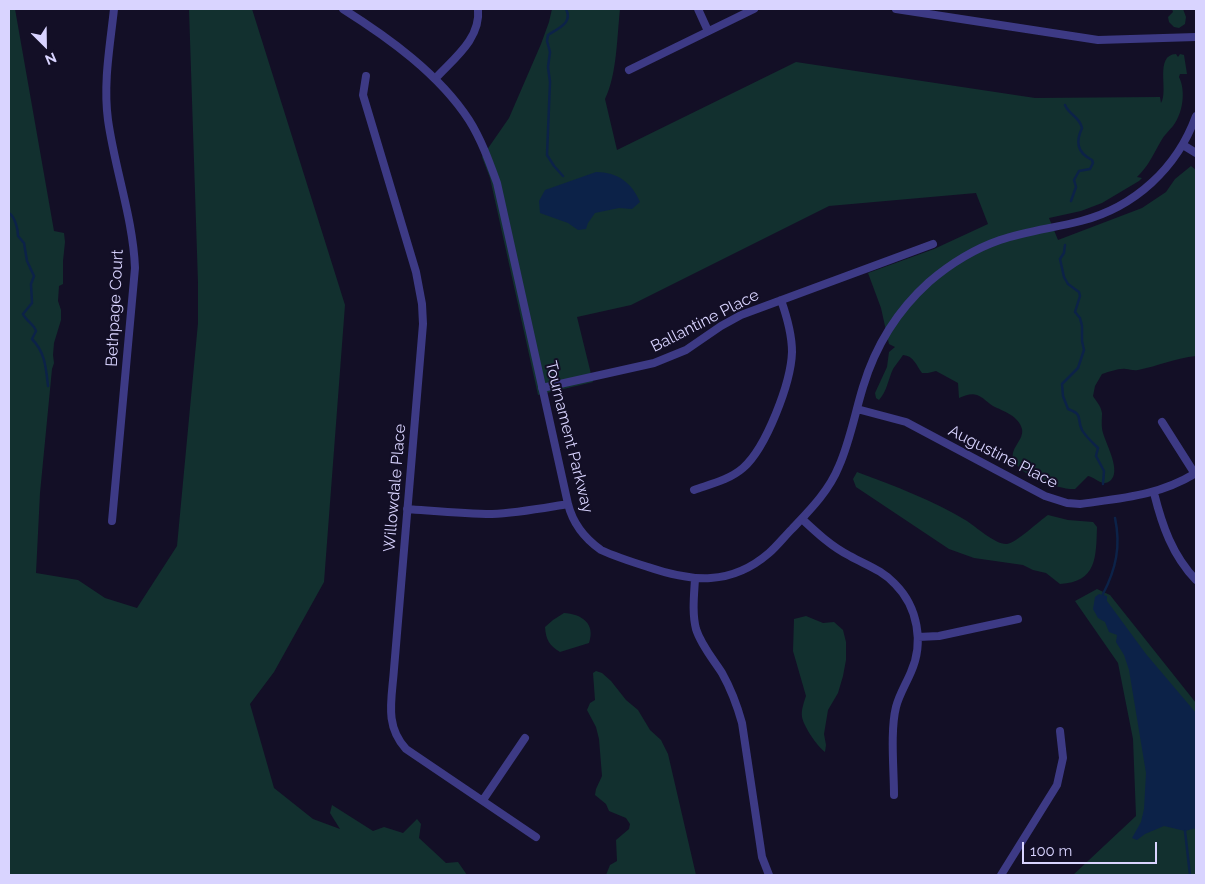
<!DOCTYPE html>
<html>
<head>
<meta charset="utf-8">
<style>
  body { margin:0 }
  #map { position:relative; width:1205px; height:884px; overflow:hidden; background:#130f26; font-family:Raleway,sans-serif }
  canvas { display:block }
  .frame { position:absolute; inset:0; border:10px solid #d9d4ff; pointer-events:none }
  .north { position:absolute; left:20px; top:20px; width:50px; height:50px; -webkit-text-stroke:4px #130f26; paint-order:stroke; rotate:157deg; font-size:14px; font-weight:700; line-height:20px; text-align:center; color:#d9d4ff }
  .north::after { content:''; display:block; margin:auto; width:18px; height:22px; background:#d9d4ff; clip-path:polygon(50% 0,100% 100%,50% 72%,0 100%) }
  .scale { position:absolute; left:1022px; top:842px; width:135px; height:22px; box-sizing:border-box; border:2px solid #d9d4ff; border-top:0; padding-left:6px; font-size:15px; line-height:18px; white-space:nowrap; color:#d9d4ff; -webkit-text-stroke:4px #130f26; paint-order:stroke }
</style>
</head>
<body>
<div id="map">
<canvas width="1205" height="884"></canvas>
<div class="frame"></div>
<div class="north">N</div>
<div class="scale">100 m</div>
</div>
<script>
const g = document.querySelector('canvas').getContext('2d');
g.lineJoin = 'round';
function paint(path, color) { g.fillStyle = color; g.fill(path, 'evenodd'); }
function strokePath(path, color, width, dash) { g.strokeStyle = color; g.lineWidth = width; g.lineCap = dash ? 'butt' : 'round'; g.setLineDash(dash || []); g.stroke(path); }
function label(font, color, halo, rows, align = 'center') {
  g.font = font + ' Raleway,sans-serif'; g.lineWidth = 4; g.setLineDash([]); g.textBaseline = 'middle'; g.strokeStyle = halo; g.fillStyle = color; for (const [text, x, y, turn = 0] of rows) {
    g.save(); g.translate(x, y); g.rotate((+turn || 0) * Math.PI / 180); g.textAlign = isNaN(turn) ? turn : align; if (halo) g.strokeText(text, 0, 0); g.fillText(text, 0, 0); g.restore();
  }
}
paint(new Path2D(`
  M9 9H15L54 231 64 233 65 242 63 261V284L59 286 58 301 61 310V320L54 343 53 355 54 363 52 369 40 493 36 573 78 580 105 598 137 608 177 546 198 323V283L189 9H252L345 305 324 582 274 672 250 704 274 788 313 819 340 829 330 813 332 805 373 831 384 827 403 833 417 819 421 824 419 838 446 863 458 862 467 875H9Z
  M552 9H620C617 36 617 75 605 99L617 150 796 62 1035 98 1160 97 1161 103C1169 91 1154 55 1176 54L1178 57 1180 54 1184 55 1187 74H1180L1179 77C1186 91 1183 113 1173 126 1169 131 1164 135 1161 141 1154 153 1148 167 1137 177L1142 178 1139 181 1102 203 1081 211 1049 218 1058 240 1142 208 1166 192 1175 179 1191 166 1196 170V356C1176 358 1158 366 1138 370 1133 371 1130 369 1126 369 1119 368 1109 372 1102 374L1095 386 1093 396C1096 401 1101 406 1102 413 1102 420 1101 426 1103 433 1106 444 1122 472 1110 481 1102 487 1095 477 1088 476L1075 489C1059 490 1017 475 1013 458 1011 447 1024 440 1022 429 1019 416 1003 411 993 406 988 403 983 397 977 395 971 393 964 396 959 398L958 383 936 371 928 373H922C916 365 914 356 903 355 900 360 896 364 893 369 888 380 887 391 879 400L876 398 875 393 887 367 889 352 895 347 889 344 881 308 868 273 934 249 988 224 976 193 829 206 631 305 577 317 593 382 538 395 490 178 482 157 509 118 541 44 549 22Z
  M1172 9H1183L1186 17 1185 24 1179 28 1174 27 1169 22 1168 17 1173 12Z
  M857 472C894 486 933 500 967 521 976 527 996 545 1007 544 1016 543 1039 521 1048 515L1068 520 1093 522 1097 527C1096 557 1097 582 1060 584L1046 573 1033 570 1023 565 974 558 949 549 856 487 853 479Z
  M1097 589 1110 595 1196 703V875H1073L1136 816 1133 739 1118 663 1075 601Z
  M564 613C581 614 596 623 589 643L560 652C549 645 546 640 545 627L553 620Z
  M806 616 823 623 834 622 843 630 846 642V660L843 676 838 693 828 710 824 734 826 745 825 752C817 746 804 727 802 717 801 710 804 702 806 696L793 651 794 619Z
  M596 671 602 673 611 681 626 700 638 710 650 730 661 740 668 754 696 875H606L610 865 617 861 616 840 629 829 630 824 626 818 609 811 606 804 595 795 596 789 602 776 599 739 596 727 587 710 590 703 595 700 593 673Z`), '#12302f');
paint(new Path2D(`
  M596 172C618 172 632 183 640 202L632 209 619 208 595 213 588 223 586 229 578 230 568 223 540 213 539 201 545 190Z
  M1099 594 1107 596V601L1146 654 1196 713V828L1185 831 1164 826 1145 834 1137 840 1132 838 1141 822 1144 809 1146 773 1129 670 1124 655 1116 642 1117 635 1109 632 1105 622 1098 618 1093 609 1095 597Z`), '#0c2248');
strokePath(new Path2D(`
  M1065 105C1069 115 1080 117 1082 128 1076 141 1076 152 1092 160L1093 163 1090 169 1079 171 1074 180 1076 187 1071 201
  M563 176 554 166 547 155 550 82 548 67 550 52 547 41 548 35C559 28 573 23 566 9
  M9 213C15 217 18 229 18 236L24 243 27 261 34 276 31 284 32 303 23 314C26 321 34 324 36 331L32 339C45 352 46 368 48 386
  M1065 245 1064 253 1060 259 1064 277 1068 284 1079 292 1080 296 1075 312 1080 318 1082 326V341L1084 350 1078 368 1062 384 1063 396 1068 409C1084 415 1076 417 1082 430 1086 437 1093 443 1098 448L1096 456 1104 471 1103 484
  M1103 594C1116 569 1121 546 1115 518
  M1185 831 1190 875`), '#0c2248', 2.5);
strokePath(new Path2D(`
  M343 9C389 38 439 74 469 120 481 139 489 161 497 183L568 504C573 524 584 538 601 550 616 557 632 562 648 567 692 582 731 586 769 553 777 546 784 537 792 529 810 510 829 491 839 466 850 441 855 413 863 387 875 347 898 310 929 282 950 264 974 249 1000 240 1026 231 1054 228 1081 221 1135 207 1177 168 1196 116
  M698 9 708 31
  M896 9 1098 40 1196 37
  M629 70 754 9
  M366 76 363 95 416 272 422 304 423 324 394 669C392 699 384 725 406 749L536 837
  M435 79C453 59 481 39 478 9
  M1183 145 1196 153
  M542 388 654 363 686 350 721 326 741 315 933 244
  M857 409 906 422 1045 496 1067 503 1080 504C1123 498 1158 496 1196 473
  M1162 422 1195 474
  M694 490C711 484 729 480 743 468 766 448 791 383 792 352 792 334 787 317 781 300
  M1154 493C1162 525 1172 555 1196 580
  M407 509C435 511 464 514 492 514 517 513 543 508 568 504
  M802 519C817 533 832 547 850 556 866 565 882 570 895 584 918 607 924 643 911 672 906 684 899 695 896 707 890 731 894 770 894 795
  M112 521 135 268C133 218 115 170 108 120 103 83 110 46 114 9
  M695 579C694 596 692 613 696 629 701 645 713 659 722 673 731 689 737 705 742 723L762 857 769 875
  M918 637 939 636 1018 619
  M483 800 525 738
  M1001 875 1057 785 1063 758 1060 731`), '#3d3a85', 8);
label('16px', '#d9d4ff', '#130f26', [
  ["Bethpage Court",115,308,-87],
  ["Ballantine Place",705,321,-27],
  ["Tournament Parkway",569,437,76],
  ["Augustine Place",1003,457,27],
  ["Willowdale Place",395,488,-85]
]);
</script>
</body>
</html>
